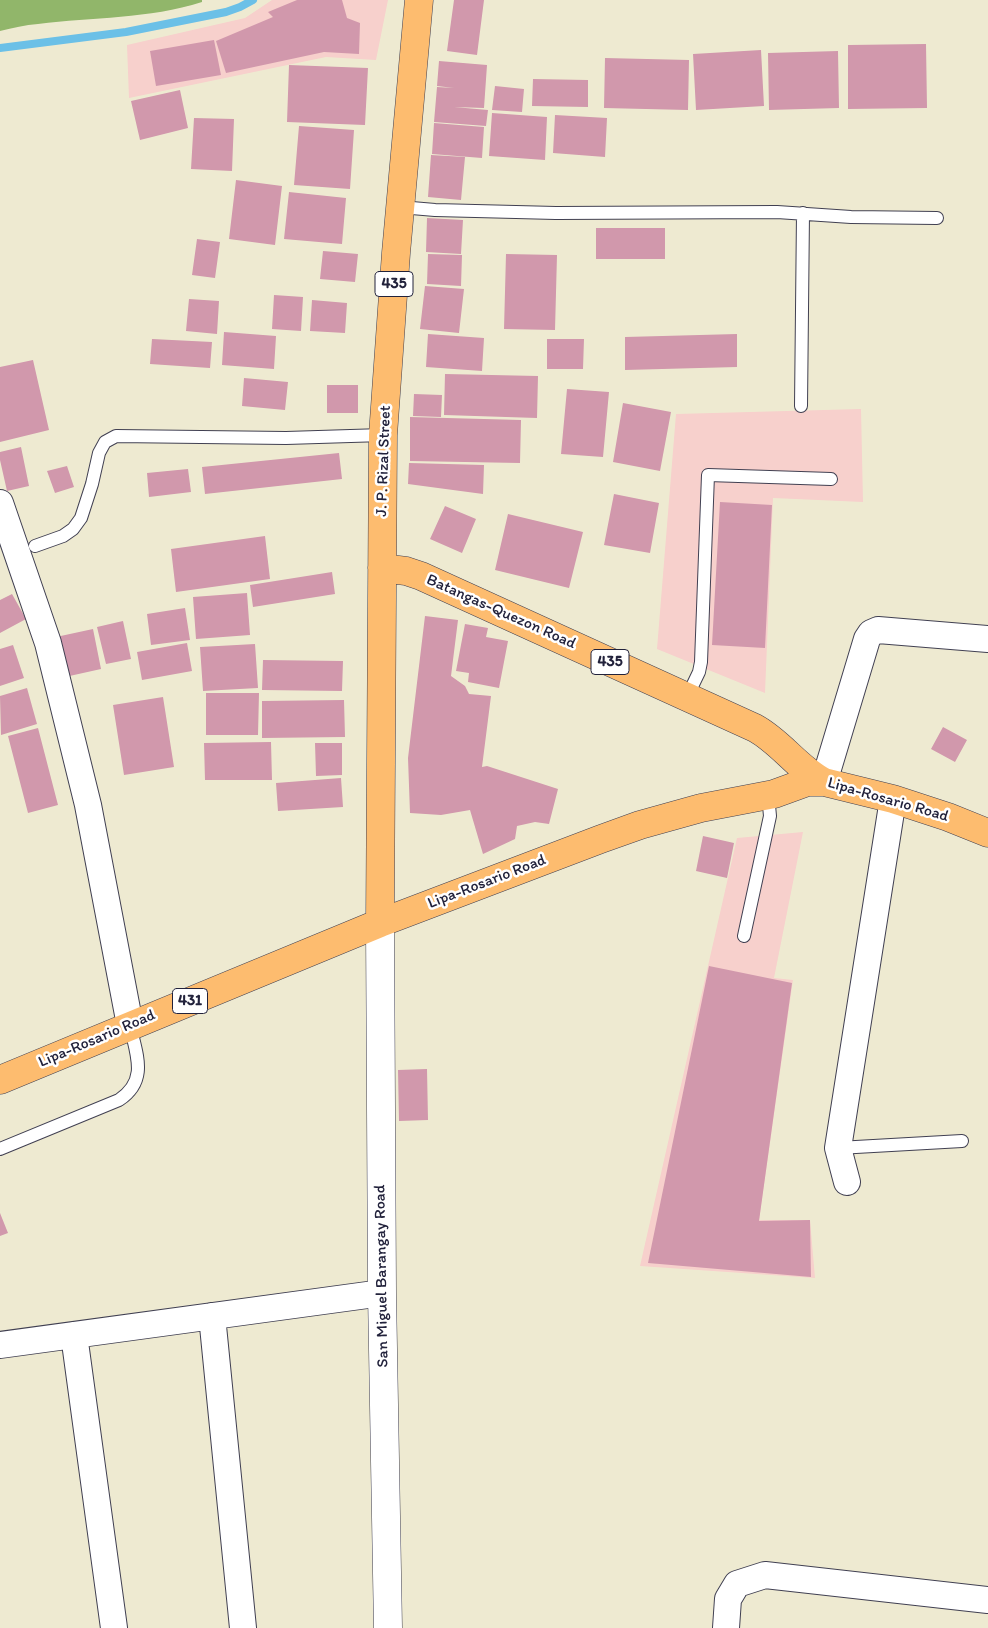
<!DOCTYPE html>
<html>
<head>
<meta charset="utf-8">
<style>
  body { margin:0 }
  canvas { display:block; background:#eeead1 }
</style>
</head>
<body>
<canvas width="988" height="1628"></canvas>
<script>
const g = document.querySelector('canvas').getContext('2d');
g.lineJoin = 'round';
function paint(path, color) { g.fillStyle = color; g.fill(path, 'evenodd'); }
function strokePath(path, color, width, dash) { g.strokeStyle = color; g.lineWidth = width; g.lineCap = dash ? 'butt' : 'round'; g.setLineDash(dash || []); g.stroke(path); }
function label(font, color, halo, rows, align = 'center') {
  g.font = font + ' Itim,sans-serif'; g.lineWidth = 5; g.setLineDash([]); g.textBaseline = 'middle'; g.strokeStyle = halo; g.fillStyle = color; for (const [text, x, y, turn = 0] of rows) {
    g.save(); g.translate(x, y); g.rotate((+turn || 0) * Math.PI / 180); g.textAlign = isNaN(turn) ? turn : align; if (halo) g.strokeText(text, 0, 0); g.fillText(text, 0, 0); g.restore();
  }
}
paint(new Path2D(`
  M272 0H388L376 60 326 57 129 98 127 45 245 18Z
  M861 409 863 502 773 498 765 693 657 649 676 414Z
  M803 832 774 978 793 980 759 1220H810L815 1278 640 1266 737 838Z`), '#f7d0cc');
paint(new Path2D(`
  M0 0H202V2C149 19 93 17 38 24 25 25 13 28 0 31Z`), '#91b66a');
strokePath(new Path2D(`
  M0 48 126 32 226 12 240 7 253 0`), '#6bc0e7', 8);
paint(new Path2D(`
  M297 0H342L347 18 360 23 359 54 324 52 226 73 216 41 273 17 268 12Z
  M454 0H484L477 55 447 51Z
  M214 40 221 75 156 86 150 51Z
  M926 44 927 108 848 109V45Z
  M761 50 764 106 696 110 693 54Z
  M838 51 839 108 769 110 768 53Z
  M605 58 689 60 688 110 604 108Z
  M439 61 487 65 484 108 454 107 488 110 486 126 434 122 437 87 454 88 437 86Z
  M289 65 368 68 365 125 287 122Z
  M533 79 588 80V107L532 106Z
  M495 86 524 89 522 112 492 110Z
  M180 90 188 128 140 140 131 101Z
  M492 113 547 117 545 160 489 156Z
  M555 115 607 118 605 157 553 153Z
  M194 118 234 119 232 171 191 169Z
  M434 123 484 127 482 158 432 154Z
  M299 126 354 130 350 189 294 185Z
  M431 155 465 157 461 200 428 197Z
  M236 180 282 186 275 245 229 239Z
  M289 192 346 198 342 244 284 239Z
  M427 218 463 220 461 254 426 252Z
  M596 228H665V259H596Z
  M197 239 220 242 215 278 192 275Z
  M323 251 358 254 355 282 320 279Z
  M428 254 462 255 461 286 427 284Z
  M506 254 557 255 555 330 504 329Z
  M425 286 464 289 459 333 420 329Z
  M274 295 303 297 301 331 272 329Z
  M189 299 219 301 217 334 186 331Z
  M312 300 347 303 345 333 310 331Z
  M224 332 276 336 274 369 222 365Z
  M428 334 484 338 482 371 426 367Z
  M737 334V367L625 370V337Z
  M152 339 212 342 210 368 150 364Z
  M547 339H584L583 369H547Z
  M33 360 49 430 0 442V367Z
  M445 374 538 376 537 418 444 415Z
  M244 378 288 382 285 410 242 406Z
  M327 385H358V413H327Z
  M567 389 609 392 603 457 561 454Z
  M414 394 442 395 441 417 413 416Z
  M623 403 671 412 660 471 613 462Z
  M410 417 521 420 520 463 410 461Z
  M21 447 29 486 7 491 0 460V452Z
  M339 453 342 479 205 494 202 467Z
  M409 463 484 465 483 494 408 484Z
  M67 466 74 487 55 493 47 471Z
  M188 469 191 492 149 497 147 473Z
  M614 494 659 503 650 553 604 545Z
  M720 502 772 505 765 648 712 645Z
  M445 506 476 519 462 553 430 539Z
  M508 514 583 532 569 588 495 570Z
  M265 536 270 579 176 592 171 549Z
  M332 572 335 594 253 607 250 585Z
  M247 593 250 635 196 639 193 597Z
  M12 594 26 619 0 633V600Z
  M185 608 190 640 151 645 147 614Z
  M425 616 458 620 451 676 465 686 469 694 491 696 482 767 487 766 558 789 549 824 535 822 517 826 515 839 483 854 470 810 441 815 410 813 408 758Z
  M123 621 131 659 106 664 97 627Z
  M465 624 488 628 486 637 508 641 499 688 468 682 469 673 456 671Z
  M93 629 101 669 65 677 56 637Z
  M187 643 192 671 142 680 137 652Z
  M255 644 258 688 203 691 200 647Z
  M13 645 24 678 0 686V649Z
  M263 660 343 661 342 691 262 690Z
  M27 688 37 724 1 735 0 696Z
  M206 693H259L258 735H206Z
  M163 697 174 767 124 775 113 705Z
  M344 700 345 737 262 738V701Z
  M943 727 967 740 955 762 931 749Z
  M38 728 58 805 28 813 8 736Z
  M271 742 272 780H205L204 743Z
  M315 743H342V775L316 776Z
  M341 778 343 807 278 811 276 783Z
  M703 836 734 843 727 878 696 871Z
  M709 966 792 983 759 1221 810 1220 811 1277 648 1263Z
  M427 1069 428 1120 399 1121 398 1070Z
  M0 1213 8 1233 0 1236Z`), '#d198ac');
const service = new Path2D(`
  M400 207 435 210 556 213 777 212 851 217 937 218
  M801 406 803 213
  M35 546 63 536 73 529 81 518 92 484 99 453 105 442 116 436 286 438 383 435
  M687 697 699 672 701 662 708 475 831 479
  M744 936 770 816 768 795
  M838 1148 962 1141
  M0 1149 119 1100C149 1080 136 1054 130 1025`);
const minor = new Path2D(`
  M0 503 48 643 88 805 130 1025
  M824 782 867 639 871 633 878 630 988 639
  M847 1182 838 1148 893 799
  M212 1316 243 1628
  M74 1335 114 1628
  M0 1345 382 1293
  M726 1628 728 1599 737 1584 765 1575 988 1600`);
const tertiary = new Path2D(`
  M380 923 382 1293 388 1628`);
const primary = new Path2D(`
  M382 568 406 571 421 576 755 728C781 742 798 769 824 782
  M380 923 383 435 396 253 419 0
  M0 1080 380 923 601 839 640 825 701 808 774 794 807 782H824L893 799 948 817 988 833`);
strokePath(service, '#414052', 14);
strokePath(minor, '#414052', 28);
strokePath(tertiary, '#414052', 29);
strokePath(primary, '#414052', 29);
strokePath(service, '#fff', 12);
strokePath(minor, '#fff', 26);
strokePath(tertiary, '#fff', 28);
strokePath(primary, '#fdbc6f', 28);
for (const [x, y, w] of [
  [394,284,38],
  [610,662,38],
  [190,1001,35]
]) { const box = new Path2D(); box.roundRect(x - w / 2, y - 12.5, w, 25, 4); g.fillStyle = '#fff'; g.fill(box); strokePath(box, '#22223b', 1); }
label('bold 15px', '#22223b', null, [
  ["435",394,284],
  ["435",610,662],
  ["431",190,1001]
]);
label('16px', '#22223b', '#fff', [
  ["J. P. Rizal Street",384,461,-88],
  ["Batangas-Quezon Road",501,612,24],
  ["Lipa-Rosario Road",888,800,16],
  ["Lipa-Rosario Road",487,882,-21],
  ["Lipa-Rosario Road",97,1039,-23],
  ["San Miguel Barangay Road",382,1276,-91]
]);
</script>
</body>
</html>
